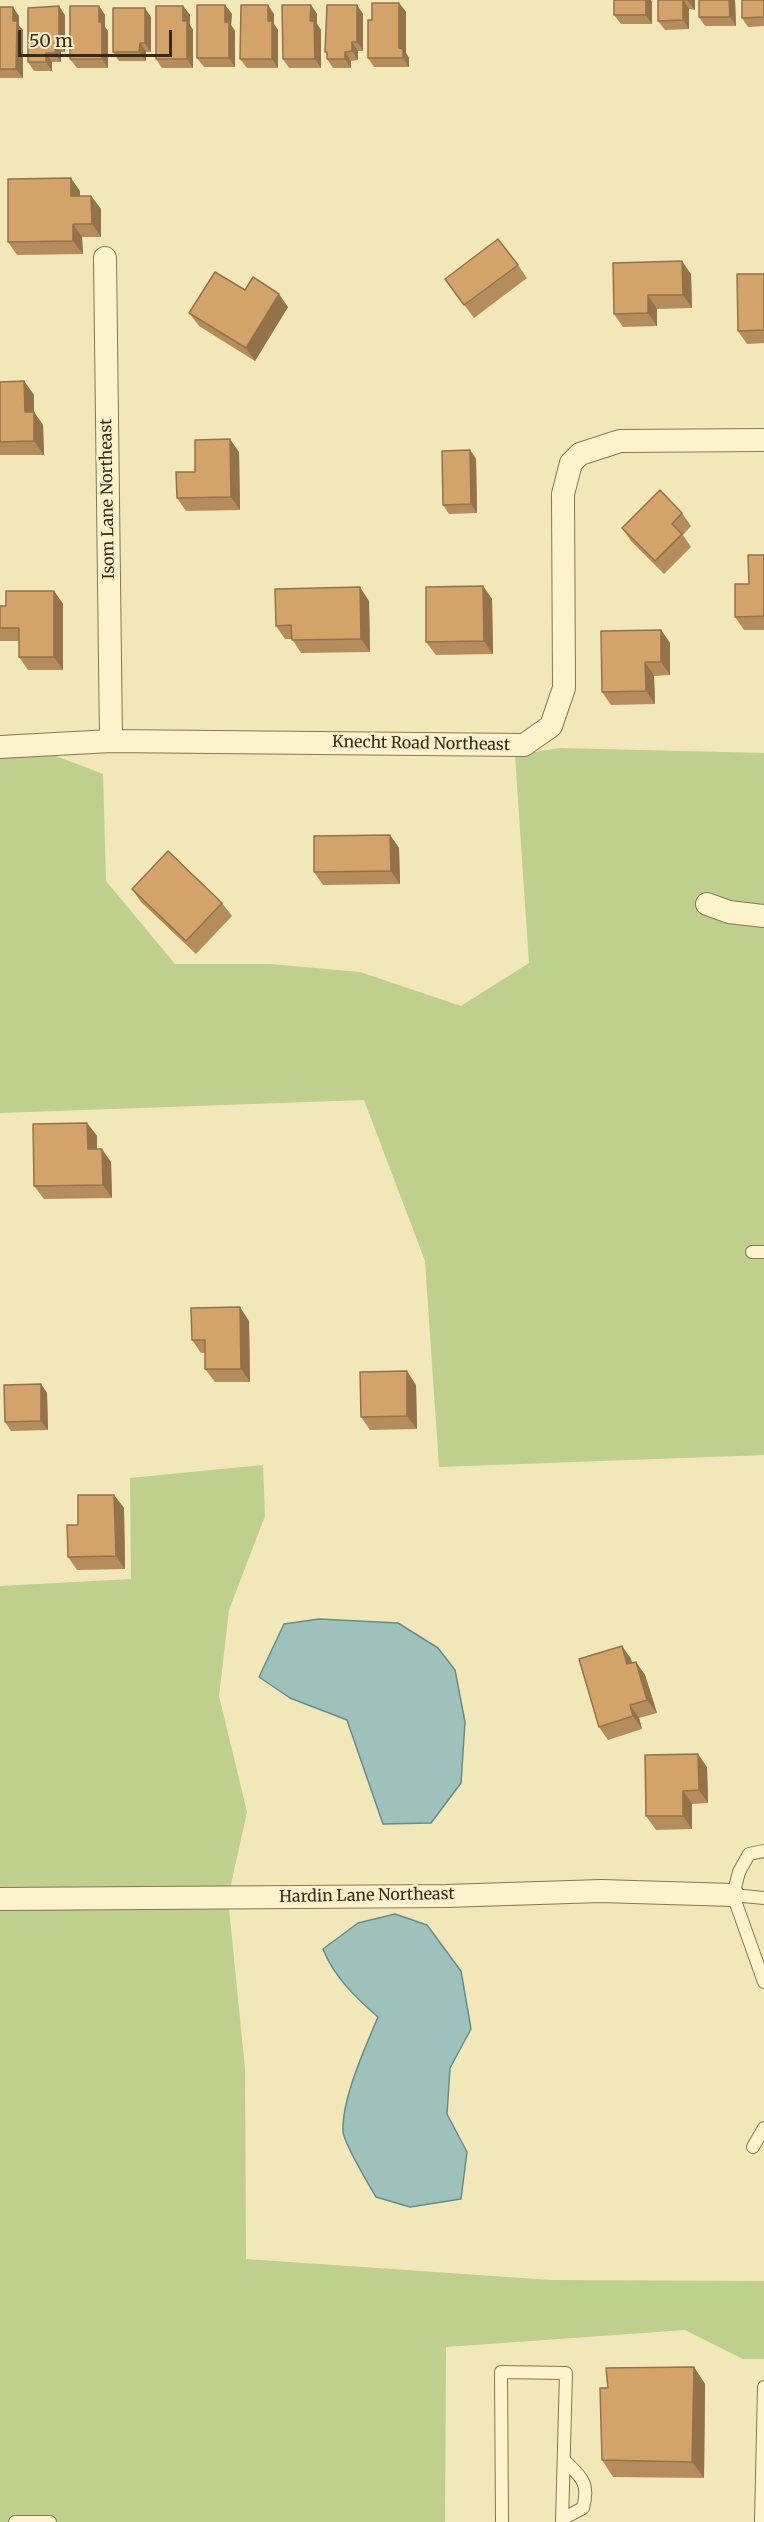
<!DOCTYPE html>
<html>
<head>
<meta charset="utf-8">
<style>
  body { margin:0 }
  #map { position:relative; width:764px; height:2522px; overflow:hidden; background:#f1e7b8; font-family:Merriweather,serif }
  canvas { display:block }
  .scale { position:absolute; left:18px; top:30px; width:154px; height:27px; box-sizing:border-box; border:3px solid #362a19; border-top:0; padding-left:8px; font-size:18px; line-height:21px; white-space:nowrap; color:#362a19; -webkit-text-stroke:4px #f8f0c8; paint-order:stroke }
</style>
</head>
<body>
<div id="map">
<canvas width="764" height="2522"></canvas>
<div class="scale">50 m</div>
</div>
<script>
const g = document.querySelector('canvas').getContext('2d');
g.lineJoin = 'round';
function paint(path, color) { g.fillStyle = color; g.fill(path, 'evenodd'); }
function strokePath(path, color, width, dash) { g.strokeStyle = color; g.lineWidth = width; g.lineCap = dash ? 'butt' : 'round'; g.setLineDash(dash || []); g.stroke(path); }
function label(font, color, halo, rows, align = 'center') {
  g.font = font + ' Merriweather,serif'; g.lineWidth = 5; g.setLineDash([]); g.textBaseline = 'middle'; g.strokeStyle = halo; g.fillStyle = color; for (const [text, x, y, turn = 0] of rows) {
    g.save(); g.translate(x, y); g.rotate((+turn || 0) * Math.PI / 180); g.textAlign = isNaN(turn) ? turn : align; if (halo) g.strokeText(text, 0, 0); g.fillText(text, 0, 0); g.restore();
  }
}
paint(new Path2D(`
  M560 748 764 753V1455L439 1467 425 1261 364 1100 0 1113V758L43 751 103 774 106 881 175 964H270L360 972 461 1006 529 963 515 755Z
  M263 1465 265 1516 229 1610 219 1696 247 1812 228 1898 245 2069 246 2259 551 2280 764 2281V2359H743L685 2330 446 2347 445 2522H0V1586L131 1579 130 1478Z`), '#bfcf8c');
const water = new Path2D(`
  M319 1619 398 1623 438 1648 455 1670 465 1722 461 1783 431 1823 383 1824 347 1720 290 1698 259 1677 284 1624Z
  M395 1914 427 1925 461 1971 471 2029 450 2068 447 2114 467 2152 461 2199 410 2207 376 2197C369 2185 343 2142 343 2131 342 2098 365 2048 378 2017 356 1998 334 1977 323 1949L358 1923Z`);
paint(water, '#9ec1bb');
strokePath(water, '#658e89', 1.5);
const lane = new Path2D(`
  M752 1252H764
  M764 1851 749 1854 739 1872 733 1895 764 1982
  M733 1895 764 1898
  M753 2147 764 2128
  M562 2519 583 2508C590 2482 581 2477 564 2460
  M15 2522H50
  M502 2522 501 2372 566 2373 562 2522
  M761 2522 764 2387`);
const street = new Path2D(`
  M105 258 111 741
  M0 747 111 741 524 745 551 726 564 688 563 494 571 463 580 454 620 441 764 440
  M707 904 729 912 764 916
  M0 1899 446 1896 601 1891 733 1895`);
strokePath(lane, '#887652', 14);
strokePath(street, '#887652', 24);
strokePath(lane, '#fcf3cc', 12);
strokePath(street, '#fcf3cc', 22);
paint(new Path2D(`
  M658 0H695V10L689 9V29L665 30 658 21Z
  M735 0 736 26H705L699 17Z
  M764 0V26L748 27 742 18Z
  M652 1V24H621L614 15Z
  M399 3 406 12V53L409 58V67H374L368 58 372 20Z
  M225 5 232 14 231 25 235 31V67H204L197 58Z
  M311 5 317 14V24L321 30V68H289L283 59Z
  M357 5 363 14V51H358V60L351 61V68H333L327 59V55L325 52Z
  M99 6 105 15V27L108 31V68H77L70 59Z
  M183 6 190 15V25L193 30V68H162L156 59Z
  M0 7 19 16V26L23 30V78H0Z
  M274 14V24L278 30V68H247L240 59Z
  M65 15V52H61V62H52V71H34L28 62Z
  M151 17V52H146V61H119L113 52Z
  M80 191V196H91L101 209V237H82L83 254 17 255 8 242Z
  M613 263 691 274 692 308 657 309V326L623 327 614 314Z
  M518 265 527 278 474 318 445 279Z
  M764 274V343L747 344 738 331Z
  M288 307 255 361 199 326 189 313Z
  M24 381 34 395V412L43 425 44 455H0V382Z
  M470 450 476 459 477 513 449 514 443 505Z
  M239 452 240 510 186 511 177 498 195 472Z
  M682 513 691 526 683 535 691 547 664 574 631 541 622 528Z
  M764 555V630H744L735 617 749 584Z
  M483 586 492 599 493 654 436 655 426 642Z
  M54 591 63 604V670H28L19 657V641H0V606H6Z
  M369 601 370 652 301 653 292 639H285L276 626Z
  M661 630 670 643V675L654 676 655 704 611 705 602 692Z
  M390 835 399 848 400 884 323 885 314 872Z
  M132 889 222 903 232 916 196 954 141 902Z
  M87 1123 97 1136V1149L111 1162 112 1198 44 1199 34 1186Z
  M249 1321 250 1382H215L205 1369V1353H201L192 1340Z
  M41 1384 47 1393 48 1430 11 1431 5 1422Z
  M416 1385 417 1429 370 1430 361 1417Z
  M114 1495 124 1508 125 1569 77 1570 68 1557Z
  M622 1646 631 1659 632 1663 636 1662 645 1675 657 1713 639 1718 642 1729 608 1740 599 1727Z
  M707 1767 708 1803 692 1804V1829L656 1830 646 1816Z
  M694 2367 705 2384 704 2478 613 2477 602 2460 608 2388Z`), '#b58c5b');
paint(new Path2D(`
  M646 0H651L652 1V24L646 15Z
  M683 0 689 9V29L683 20Z
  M688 0H695V10L688 1Z
  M729 0H735L736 26 730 17Z
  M399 3 406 12V53L409 58V67L403 58 399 48Z
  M225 5 232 14 231 25 235 31V67L229 58 225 22Z
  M268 5 274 14V24L278 30V68L272 59 268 21Z
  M311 5 317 14V24L321 30V68L315 59 310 21Z
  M357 5 363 14V51L357 42Z
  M59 6 65 15V52L59 43Z
  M99 6 105 15V27L108 31V68L102 59 99 22Z
  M183 6 190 15V25L193 30V68L187 59 183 21Z
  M13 7 19 16V26L23 30V78L16 69 13 21Z
  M145 8 151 17V52L145 43Z
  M352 42 358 51V60L352 51Z
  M55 43 61 52V62L55 53Z
  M140 43 146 52V61L139 52Z
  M345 52 351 61V68L345 59Z
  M46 53 52 62V71L46 62Z
  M71 178 80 191V209L71 196Z
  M91 196 101 209V237L92 224Z
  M73 224 82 237 83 254 73 241Z
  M682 261 691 274 692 308 683 295Z
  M279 294 288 307 255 361 246 348Z
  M648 295 657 309V326L648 313Z
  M24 381 34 395V412L43 425 44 455 34 441 25 412Z
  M230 439 239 452 240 510 231 497Z
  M470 450 476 459 477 513 471 504Z
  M483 586 492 599 493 654 484 641Z
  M360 587 369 601 370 652 361 639Z
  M54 591 63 604V670L54 657Z
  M661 630 670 643V675L661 662Z
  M645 662 654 676 655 704 646 691Z
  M390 835 399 848 400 884 391 871Z
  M87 1123 97 1136V1162L88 1149Z
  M102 1149 111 1162 112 1198 103 1185Z
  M240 1307 249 1321 250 1382 241 1369Z
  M407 1371 416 1385 417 1429 407 1416Z
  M41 1384 47 1393 48 1430 41 1421Z
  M114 1495 124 1508 125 1569 116 1556Z
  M622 1646 631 1659 636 1677 627 1664Z
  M636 1662 645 1675 657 1713 647 1700Z
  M630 1705 639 1718 642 1729 633 1716Z
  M698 1754 707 1767 708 1803 699 1790Z
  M683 1791 692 1804V1829L683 1816Z
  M694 2367 705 2384 704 2478 692 2462Z`), '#94724a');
const building = new Path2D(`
  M614 0H646V15H614Z
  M658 0H688H683V20L658 21Z
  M699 0H729L730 17H699Z
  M742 0H764V17L742 18Z
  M372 3H399V48L403 49V58H368V20H372Z
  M197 5H225V22H229V58H197Z
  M241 5H268V21H272V59H240Z
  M282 5H311L310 21H314L315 59H283Z
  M327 5H357V42H352V51L345 52V59H327V52H325Z
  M59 6V43H55V53H46V62H28V8Z
  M70 6H99V22H102V59H70Z
  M156 6H183V21H187V59H156Z
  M0 7H13V21H17L16 69H0Z
  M113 8H145V43H140L139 52H113Z
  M71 178V196H91L92 224H73V241L8 242V179Z
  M498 239 518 265 464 305 445 279Z
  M682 261 683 295H648V313L614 314 613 263Z
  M215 272 245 290 253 277 279 294 246 348 189 313Z
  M737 274H764V330L738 331Z
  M24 381 25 412H34V441L0 442V382Z
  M230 439 231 497 177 498 176 472H195V440Z
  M470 450 471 504 443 505 442 451Z
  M660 490 682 513 672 524 682 534 655 561 622 528Z
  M748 555H764V616L735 617V584H749Z
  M483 586 484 641 426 642V587Z
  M360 587 361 639 292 640 291 625 276 626 275 589Z
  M6 591H54V657H19V628H0V606H6Z
  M661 630V662H645L646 691 602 692 601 631Z
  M390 835 391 871 314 872V836Z
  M168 851 222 903 186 941 132 889Z
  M87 1123 88 1149H102L103 1185 34 1186 33 1124Z
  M240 1307 241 1369H205V1340H192L191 1308Z
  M407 1371V1416L361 1417 360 1372Z
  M41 1384V1421L5 1422 4 1385Z
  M78 1495H114L116 1556 68 1557 67 1525H78Z
  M622 1646 627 1664 636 1662 647 1700 630 1705 633 1716 599 1727 579 1659Z
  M698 1754 699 1790 683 1791V1816H646L645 1755Z
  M694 2367 692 2462 602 2460 600 2388H608L606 2368Z`);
paint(building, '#d3a36a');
strokePath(building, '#94724a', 1.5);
label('16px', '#362a19', '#f8f0c8', [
  ["Isom Lane Northeast",108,499,-91],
  ["Knecht Road Northeast",421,744,1],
  ["Hardin Lane Northeast",367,1896,-1]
]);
</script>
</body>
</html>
